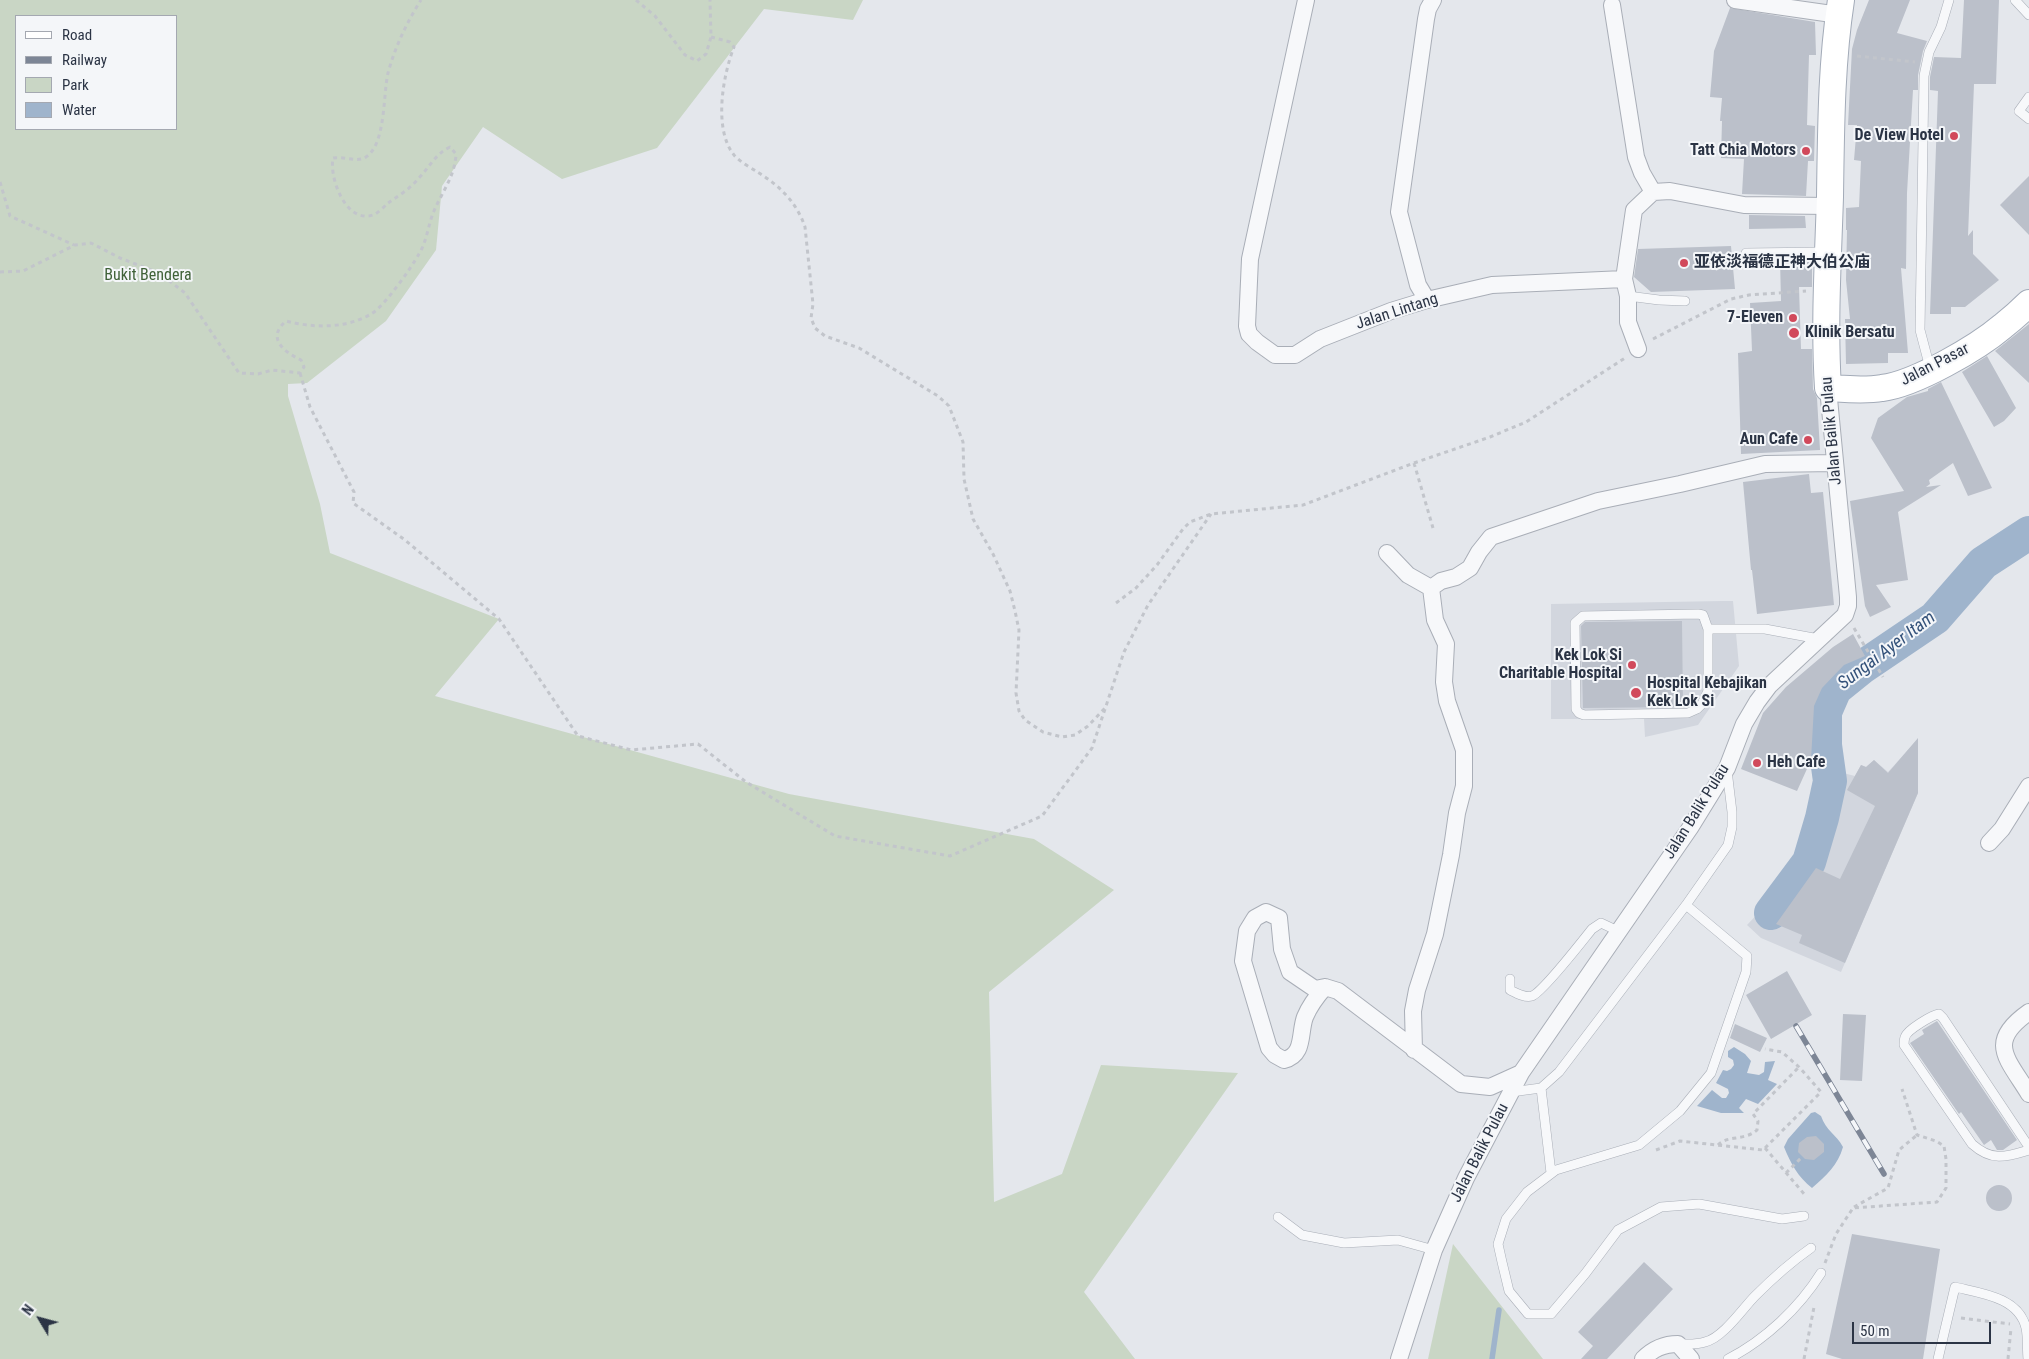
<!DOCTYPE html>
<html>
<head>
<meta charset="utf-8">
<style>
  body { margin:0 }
  #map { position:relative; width:2029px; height:1359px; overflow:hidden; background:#e4e7ec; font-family:"Roboto Condensed",sans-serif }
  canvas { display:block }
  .legend { position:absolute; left:15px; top:15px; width:162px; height:115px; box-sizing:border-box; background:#f4f6f9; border:1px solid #a4a8b1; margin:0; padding:6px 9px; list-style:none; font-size:15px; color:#2b3445 }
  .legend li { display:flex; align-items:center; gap:10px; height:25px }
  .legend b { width:25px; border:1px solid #a4a8b1 }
  .north { position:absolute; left:15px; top:1294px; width:50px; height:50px; -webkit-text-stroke:4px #f4f6f9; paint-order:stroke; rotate:307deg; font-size:14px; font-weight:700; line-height:20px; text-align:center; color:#2b3445 }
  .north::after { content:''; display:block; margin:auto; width:18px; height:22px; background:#2b3445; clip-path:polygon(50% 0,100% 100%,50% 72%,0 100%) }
  .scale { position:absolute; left:1852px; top:1322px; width:139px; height:22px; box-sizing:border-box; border:2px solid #2b3445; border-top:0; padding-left:6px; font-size:15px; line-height:18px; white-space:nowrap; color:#2b3445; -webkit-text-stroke:4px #f4f6f9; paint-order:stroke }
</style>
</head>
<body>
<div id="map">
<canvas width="2029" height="1359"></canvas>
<ul class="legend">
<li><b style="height:6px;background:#fff"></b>Road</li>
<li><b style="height:6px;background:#7d8696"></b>Railway</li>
<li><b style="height:14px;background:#c9d6c5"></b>Park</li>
<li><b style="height:14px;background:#9fb4cc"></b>Water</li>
</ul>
<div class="north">N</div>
<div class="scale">50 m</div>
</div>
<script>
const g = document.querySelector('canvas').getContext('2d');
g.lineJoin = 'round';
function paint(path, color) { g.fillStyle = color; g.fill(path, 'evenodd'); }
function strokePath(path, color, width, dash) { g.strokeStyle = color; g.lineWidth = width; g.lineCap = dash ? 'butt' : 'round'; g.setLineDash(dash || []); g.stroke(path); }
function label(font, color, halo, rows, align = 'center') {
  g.font = font + ' "Roboto Condensed","Noto Sans SC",sans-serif'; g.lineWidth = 4; g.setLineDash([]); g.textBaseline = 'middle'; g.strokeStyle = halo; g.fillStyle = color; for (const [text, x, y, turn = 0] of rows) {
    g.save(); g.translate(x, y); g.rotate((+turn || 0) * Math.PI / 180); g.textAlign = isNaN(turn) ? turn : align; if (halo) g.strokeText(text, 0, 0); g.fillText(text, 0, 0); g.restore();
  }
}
paint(new Path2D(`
  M1723 601H1733L1739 666 1698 725 1645 737 1644 719H1551V604Z
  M1916 741 1918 750V793L1841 972 1761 938 1747 925 1764 907 1780 919 1821 859 1843 773 1855 776 1861 765 1866 767 1874 760 1888 772Z`), '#d2d6de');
paint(new Path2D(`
  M0 0H863L853 20 764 9 657 148 562 179 483 127 442 186 436 250 386 321 307 383 288 384V396L320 504 330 553 499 619 435 696 789 794 1034 839 1114 890 989 992 994 1202 1062 1174 1101 1065 1238 1073 1084 1292 1135 1359H0ZM16 16H176V129H16Z
  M1453 1244 1543 1359H1428Z`), '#c9d6c5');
paint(new Path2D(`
  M1734 1047 1745 1054 1751 1061 1747 1073 1759 1075 1764 1072 1765 1062 1775 1061 1768 1080 1777 1084 1758 1104 1746 1099 1739 1108 1744 1113H1721L1697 1106 1712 1090 1722 1098H1726L1729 1093 1728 1089 1716 1083 1723 1070 1727 1071 1731 1069 1734 1065 1733 1060 1728 1057V1051Z
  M1815 1112 1821 1116C1826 1131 1836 1134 1843 1147 1838 1165 1826 1176 1812 1188 1798 1177 1791 1164 1784 1147L1788 1139 1811 1113Z`), '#9fb4cc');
strokePath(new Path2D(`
  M1492 1359 1499 1310`), '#9fb4cc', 5.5);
strokePath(new Path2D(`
  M1771 913 1809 862 1822 818 1830 781 1825 745V712L1835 689 1861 668 1935 618 1983 563 2029 533`), '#9fb4cc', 34);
paint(new Path2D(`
  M1869 0H1910L1897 33 1927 41 1923 51 1918 75V90H1913L1907 193 1906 269 1901 268 1908 353H1888V363L1846 364 1845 319H1850L1846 280 1847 230H1846V208L1859 207 1861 161 1854 160 1857 125H1848L1852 49 1857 30Z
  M1964 0H1999L1996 84H1974L1968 236 1973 230V254L1999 280 1965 307H1951V314H1930L1938 91 1930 90V77L1934 57 1961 58Z
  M1730 8 1815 22 1816 55H1809L1807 125 1815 126 1814 161H1808L1806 196 1742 194 1744 159 1721 158 1722 121H1720L1722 98 1710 97 1714 51Z
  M2029 176V235L2000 205Z
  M1749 215 1805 216 1806 228 1749 229Z
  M1731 246 1735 289 1651 292 1634 277 1638 249Z
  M1812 258V287H1799L1801 349H1812L1813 389 1817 398 1820 450 1741 454 1738 353 1752 351 1750 303 1781 301 1780 259Z
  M2029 324V383L1995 351Z
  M1987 356 2016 408 2004 421 1994 427 1962 372Z
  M1941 382 1992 488 1968 496 1953 463 1929 480 1930 484 1926 487 1941 485 1898 512 1908 580 1876 585 1891 607 1870 617 1865 606 1850 501 1904 491 1871 438 1878 418 1907 397 1928 391V389Z
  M1809 474 1811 493 1823 492 1834 605 1757 614 1752 570H1751L1743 482Z
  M1682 621 1683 707 1583 708 1581 626 1585 622Z
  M1853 634 1865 656 1844 665 1822 688 1814 706 1811 760 1797 791 1741 769 1763 713 1786 687 1833 647Z
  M1918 738V793L1845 963 1799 943 1802 935 1776 924 1816 868 1840 879 1875 806 1847 790 1861 765 1866 767 1874 760 1888 773Z
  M1787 971 1812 1015 1771 1039 1746 995Z
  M1843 1014 1866 1015 1862 1081 1840 1080Z
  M1937 1021 2017 1140 2003 1150H1997L1991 1140 1984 1145 1961 1112 1959 1114 1910 1043 1924 1034 1922 1030Z
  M1735 1024 1767 1038 1760 1052 1730 1038Z
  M1816 1136 1824 1144V1152L1814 1160 1805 1159 1798 1152 1799 1143 1807 1137Z
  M1986 1198a13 13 0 1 1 26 0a13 13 0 1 1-26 0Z
  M1852 1234 1940 1249 1923 1359H1842L1826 1354Z
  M1644 1262 1673 1289 1607 1359H1581L1593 1346 1578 1332Z`), '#bbc0ca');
const service = new Path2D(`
  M2015 0 2029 15
  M2029 97 2019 111 2029 119
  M1746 253 1825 252
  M1628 296 1659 300 1685 301
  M1930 368 1920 330 1924 76 1929 52 1941 27 1949 0
  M1698 614 1703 615 1708 629V691L1702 704 1697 709 1688 713 1584 715 1579 713 1576 709 1575 623 1583 616Z
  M1708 629H1765L1819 639
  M1686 905 1747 956 1746 972 1711 1073 1680 1111 1639 1145 1556 1170 1527 1192 1506 1219 1498 1244 1502 1262 1509 1291 1528 1314H1551L1585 1274 1618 1230 1661 1207 1699 1204 1782 1219 1804 1216
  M1510 979V990C1516 993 1525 998 1532 996 1543 992 1583 940 1592 929L1601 923 1618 931
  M1541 1088 1551 1173
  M1511 1092 1541 1088 1559 1072 1686 905 1728 845 1732 827V812L1727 770
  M2029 1147 1943 1018 1939 1014C1932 1015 1907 1030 1905 1037 1904 1040 1904 1042 1904 1045L1972 1144C1992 1162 2006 1157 2029 1150
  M1278 1217 1302 1235 1344 1243 1398 1240 1434 1250
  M1678 1344C1686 1344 1697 1345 1705 1342 1723 1338 1743 1308 1755 1296 1772 1279 1791 1262 1811 1248
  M1728 1359C1765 1340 1799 1308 1821 1273
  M1938 1359 1955 1287C1980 1293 2019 1297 2026 1328 2028 1337 2027 1349 2028 1359`);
const minor = new Path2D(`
  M1306 0 1250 259 1247 326 1249 334 1257 342 1275 355H1295L1320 339 1391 311 1427 300 1492 285 1624 279
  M1735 0 1839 15
  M1612 5 1636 157 1642 173 1653 192
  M1427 300 1418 285 1399 212 1426 19 1428 9 1433 0
  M1638 349 1628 322V296L1624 279 1634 210 1653 192 1670 191 1744 205 1829 206
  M1387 553 1408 575 1431 588 1441 581 1456 577 1470 568 1479 552 1491 537 1598 501 1680 484 1765 464 1835 463
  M1989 843 2002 829 2029 786
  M1325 987C1317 996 1310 1005 1305 1017 1299 1033 1305 1055 1284 1060L1275 1055 1269 1048 1243 961 1247 931 1255 918 1266 912 1279 918 1282 949 1290 972 1315 989 1325 987 1338 991 1461 1084 1490 1087 1521 1073
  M2029 1012C1986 1042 2007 1058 2029 1094
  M1414 1050 1413 1011 1417 990 1435 934 1451 855 1457 813 1464 786V750L1447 701 1444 682 1446 644 1435 620 1431 588
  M1399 1359 1434 1250 1466 1178 1521 1073 1690 828 1727 768 1744 724 1757 702 1769 686 1845 615 1848 606V597L1828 388
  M1643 1359C1653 1349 1663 1344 1678 1344L1691 1359`);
const primary = new Path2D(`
  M1841 0C1831 65 1831 132 1830 197 1828 261 1824 324 1828 388 1846 389 1864 391 1882 388 1915 384 1977 348 2003 326 2012 319 2021 311 2029 303`);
strokePath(service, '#a9aeb7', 10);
strokePath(minor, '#a9aeb7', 18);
strokePath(primary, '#a3abb8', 28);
strokePath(new Path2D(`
  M636 0 655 16 685 55 697 61 706 54 711 37 710 0
  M711 37 730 42 734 47C723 75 713 129 734 155 740 162 751 168 759 173 780 186 797 203 805 227L813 304 811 318 815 328 825 336 859 348 938 396 949 406 963 442 964 479 973 519 993 554 1010 591 1015 611 1019 630 1016 693 1019 711 1025 720 1043 732 1062 737 1075 735 1088 726 1106 707
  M1857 56 1915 62
  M0 182 10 216 74 245
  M0 272 23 271 75 245 91 243 120 258 159 273 185 293 239 373 258 374 272 370 300 373 304 367 301 360C284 352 266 338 286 321 313 328 346 329 371 314 384 307 411 268 419 254 427 241 428 225 434 211 442 192 455 176 456 154L450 147C435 154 429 168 418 179 410 189 398 196 388 203 384 207 378 213 373 215 346 224 329 178 333 158 344 156 357 163 366 157 386 144 383 94 388 73 395 47 407 22 421 0
  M1653 339 1731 299 1749 295 1806 291
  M300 373 310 407 354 492 353 503 405 540 499 619 578 736 631 750 698 744 746 782 835 836 950 856 1042 816 1092 748 1124 652 1148 605 1211 514
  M1414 463 1433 528
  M1116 603 1136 588 1157 565 1183 529 1190 522 1211 514 1303 505 1414 463 1490 437 1526 422 1625 358
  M1854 628 1883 677
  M1718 1145C1727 1135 1745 1141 1757 1130L1758 1121 1753 1114 1799 1067
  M1765 1148 1805 1195
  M1656 1150 1680 1141 1763 1150 1821 1092 1799 1067 1782 1052 1765 1049
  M1786 1173 1802 1157
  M1854 1207 1888 1188 1899 1150 1917 1135
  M1825 1263 1836 1234 1853 1208 1937 1202 1946 1188V1159L1944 1146 1936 1141 1917 1135 1902 1089
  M1961 1318 2010 1324
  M1804 1359 1814 1307
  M2008 1359 2011 1328`), '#c2c5cb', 3, [4, 4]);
strokePath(service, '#f7f8fa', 9);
strokePath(minor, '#f7f8fa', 16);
strokePath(primary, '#fff', 26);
const rail = new Path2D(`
  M1796 1026 1884 1174`);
strokePath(rail, '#7d8696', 5.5);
strokePath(rail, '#f4f6f9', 4, [11]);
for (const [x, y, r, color] of [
  [1954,136,5,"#d1495b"],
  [1806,151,5,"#d1495b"],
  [1684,263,5,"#d1495b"],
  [1793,318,5,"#d1495b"],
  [1794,333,6,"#d1495b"],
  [1808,440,5,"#d1495b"],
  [1632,665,5,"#d1495b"],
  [1636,693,6,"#d1495b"],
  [1757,763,5,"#d1495b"]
]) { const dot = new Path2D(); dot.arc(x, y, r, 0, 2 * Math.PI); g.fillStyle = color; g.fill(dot); strokePath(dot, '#f4f6f9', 2); }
label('bold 16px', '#2b3445', '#f4f6f9', [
  ["De View Hotel",1944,136],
  ["Tatt Chia Motors",1796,151],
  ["亚依淡福德正神大伯公庙",1694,263,"left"],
  ["7-Eleven",1783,318],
  ["Klinik Bersatu",1805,333,"left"],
  ["Aun Cafe",1798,440],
  ["Kek Lok Si",1622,656],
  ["Charitable Hospital",1622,674],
  ["Hospital Kebajikan",1647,684,"left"],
  ["Kek Lok Si",1647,702,"left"],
  ["Heh Cafe",1767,763,"left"]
], 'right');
label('16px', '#3f6138', '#f4f6f9', [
  ["Bukit Bendera",148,276]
]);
label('16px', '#2b3445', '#f4f6f9', [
  ["Jalan Lintang",1397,312,-18],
  ["Jalan Pasar",1935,365,-27],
  ["Jalan Balik Pulau",1832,431,-95],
  ["Jalan Balik Pulau",1697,812,-58],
  ["Jalan Balik Pulau",1480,1153,-63]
]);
label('italic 18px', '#34527a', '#f4f6f9', [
  ["Sungai Ayer Itam",1887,651,-37]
]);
</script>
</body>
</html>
